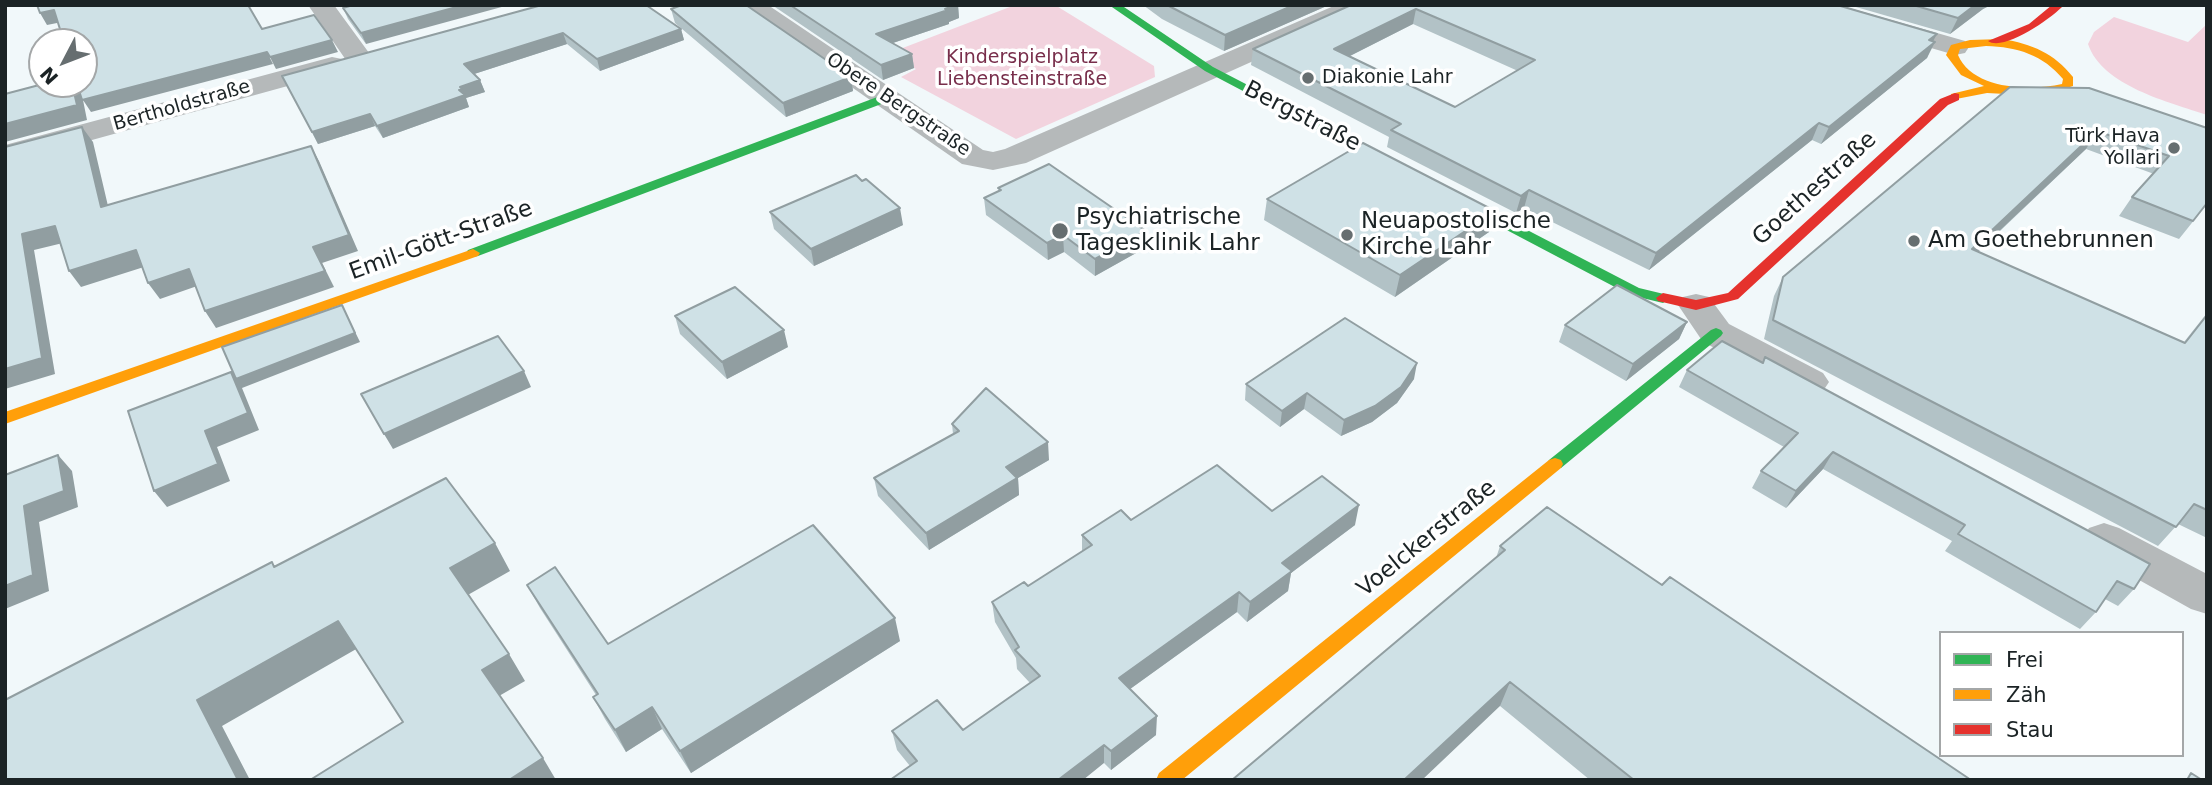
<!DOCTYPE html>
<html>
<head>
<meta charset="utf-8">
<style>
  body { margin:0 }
  #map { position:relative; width:2212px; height:785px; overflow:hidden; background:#f1f8fa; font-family:"DejaVu Sans",sans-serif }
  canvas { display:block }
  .frame { position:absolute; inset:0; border:7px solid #1b2325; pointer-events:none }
  .legend { position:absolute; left:1939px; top:631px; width:245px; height:126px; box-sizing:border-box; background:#fff; border:2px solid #a4a7a8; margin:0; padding:9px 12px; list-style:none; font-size:21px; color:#1b2325 }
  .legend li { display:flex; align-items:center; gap:14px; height:35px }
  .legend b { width:35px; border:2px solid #a4a7a8 }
  .north { position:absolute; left:28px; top:28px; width:70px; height:70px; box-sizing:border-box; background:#fff; border:2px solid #a4a7a8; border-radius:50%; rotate:228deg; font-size:19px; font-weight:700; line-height:28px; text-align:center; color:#1b2325 }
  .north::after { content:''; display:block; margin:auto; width:24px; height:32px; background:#666e70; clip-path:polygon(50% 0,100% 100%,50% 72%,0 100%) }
</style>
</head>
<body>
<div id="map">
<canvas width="2212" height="785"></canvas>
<div class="frame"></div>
<ul class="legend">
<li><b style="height:9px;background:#30b455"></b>Frei</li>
<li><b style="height:9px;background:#ff9f0a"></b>Zäh</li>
<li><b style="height:9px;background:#e5322d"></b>Stau</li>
</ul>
<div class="north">N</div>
</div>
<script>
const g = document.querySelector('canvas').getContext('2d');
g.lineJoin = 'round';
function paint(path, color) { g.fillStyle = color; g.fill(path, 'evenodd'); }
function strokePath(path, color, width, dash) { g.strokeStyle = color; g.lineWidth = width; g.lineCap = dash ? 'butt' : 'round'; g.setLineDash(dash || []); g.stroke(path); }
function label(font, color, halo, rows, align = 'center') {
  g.font = font + ' "DejaVu Sans",sans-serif'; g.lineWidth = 7; g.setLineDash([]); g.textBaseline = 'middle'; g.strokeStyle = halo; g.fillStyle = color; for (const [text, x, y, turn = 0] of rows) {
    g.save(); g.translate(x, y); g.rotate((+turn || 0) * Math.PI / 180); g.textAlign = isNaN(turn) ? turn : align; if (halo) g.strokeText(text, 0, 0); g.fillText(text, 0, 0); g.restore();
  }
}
paint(new Path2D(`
  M1015 5H1055L1154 66 1155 77 1016 139 901 77 916 69 901 61 874 59Z
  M2114 17 2188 42 2207 24V115C2169 102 2102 86 2088 44L2094 32Z`), '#f2d3de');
paint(new Path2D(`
  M308 5H334L372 57 368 63 358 65 348 63Z
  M737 5H768L983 150 993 152 1005 149 1336 5H1371L1367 10 1026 163 993 170 962 164 741 10Z
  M1797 5H1839L1965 41 1969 47 1965 53 1955 55 1801 10Z
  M332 57 342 59 346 65 342 71 5 164V145Z
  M1696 294 1709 297 1729 324 1823 373 1829 382 1823 391 1810 395 1797 391 1703 342 1678 305 1683 297Z
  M2104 523 2119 528 2207 574V614L2191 609 2089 552 2082 540 2089 528Z`), '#b5b9ba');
paint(new Path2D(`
  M1109 5H1121L1213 67 1639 288 1668 295 1670 298 1663 303 1630 295 1205 71Z
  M888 93 892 94V100L478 256 473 257 466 253 468 250Z
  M1716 328 1721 330 1723 333 1721 336 1561 468H1549L1547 464 1549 460 1711 330Z`), '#30b455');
paint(new Path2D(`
  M2002 39C2032 44 2054 53 2073 77V86L2042 96 1987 93 1951 100V94L1984 86 1961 75 1946 55 1951 45 1970 40ZM1986 46C2018 47 2043 55 2063 79L2062 84C2030 91 1973 90 1958 55L1960 49Z
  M473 249 480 253 478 256 5 424V412Z
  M1555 458 1561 460 1563 464 1561 468 1182 780H1156L1159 773 1549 460Z`), '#ff9f0a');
paint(new Path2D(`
  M2052 5H2064C2052 18 2004 52 1988 41L2029 24Z
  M1955 93 1959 94V100L1948 105 1738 299 1696 310 1658 301 1656 298 1663 293 1696 300 1728 293 1940 99Z`), '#e5322d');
paint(new Path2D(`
  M353 5 366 44 348 19 343 8Z
  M542 5 681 29 684 40 600 71 567 44 474 74 480 80 485 92 466 98 469 107 383 138 375 126 318 144 282 76Z
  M772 5H958L959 18 949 22V24L893 43 912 54 914 68 883 80Z
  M1143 5H1329L1224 51 1162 19Z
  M1351 5H1837L1933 41 1927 58 1821 144 1812 140 1649 270 1524 208 1516 213 1387 147 1389 137 1251 65 1253 49ZM1413 24 1518 71 1455 107 1350 56Z
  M1849 5H1991L1983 9 1950 34Z
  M671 9 851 77 853 91 786 117 675 23Z
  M2010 87 2207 128V204L2179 239 2119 216 2132 197 2154 174 2086 149 1978 252 2184 342 2207 313V538L2178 524 2158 546 1764 339 1774 296 1783 277Z
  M998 188 1145 248 1095 276 1064 252 1048 260 986 215 984 198 999 192Z
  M1267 199 1495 211 1489 232 1395 297 1264 220Z
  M770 212 903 225 814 266 774 229Z
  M675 316 788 347 727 379 680 334Z
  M1687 322 1679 339 1626 381 1559 342 1565 325Z
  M1765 357 2134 589 2118 606 2105 599 2096 612 2080 629 1945 551 1952 541 1823 469 1786 508 1752 488 1761 471 1784 447 1679 387 1687 370 1762 363Z
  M1414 379 1397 403 1372 422 1341 436 1304 409 1280 427 1245 400 1246 384Z
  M952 424 1049 460 1018 478 1019 495 929 550 878 496 874 478 953 434Z
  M1272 511 1355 525 1291 573 1288 591 1247 622 1237 612 1130 689 1156 735 1111 770 1104 763 910 766 897 750 892 731 963 730 1030 683 1017 669 1016 658 995 622 992 602 1028 586 1082 551V535L1131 520Z
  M1500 546 1662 585 1971 780H1590L1500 706 1496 558Z
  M527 585 608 644 900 641 691 773 662 729 626 752 605 719 593 697 596 695 540 608Z`), '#b2c2c6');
paint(new Path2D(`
  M464 5H509L366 44 361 33Z
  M955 5H958L959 18 949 22V24L878 48 876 34Z
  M1294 5H1329L1224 51 1225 35Z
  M1975 5H1991L1983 9 1950 34 1958 18Z
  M1416 9 1413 24 1332 65 1334 49Z
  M54 10 62 22 47 25 40 13Z
  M681 29 684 40 600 71 597 59Z
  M563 33 567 44 468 76 464 64Z
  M1937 34 1931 45 1935 42 1927 58 1821 144 1829 127Z
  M332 40 338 52 276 69 270 57Z
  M267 52 273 64 91 112 83 100 87 120 5 142V124L72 84H75L81 92Z
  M912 54 914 68 883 80 881 65Z
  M851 77 853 91 786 117 783 103Z
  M480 80 485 92 466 98 469 107 383 138 377 126 460 87Z
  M370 114 375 126 318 144 312 132Z
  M1819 123 1812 140 1649 270 1656 253Z
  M82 127 93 142 112 223 101 207Z
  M2097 131 2086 149 1960 268 1972 249Z
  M311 146 319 161 358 251 322 263 334 287 216 328 205 311 313 247Z
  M1529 190 1524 208 1516 213 1521 196Z
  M900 208 903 225 814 266 811 249Z
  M1495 211 1489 232 1395 297 1400 275Z
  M55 226 67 242 34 250 55 374 5 389V369L22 234Z
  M1146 231 1145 248 1095 276V259Z
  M1063 235 1064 252 1048 260 1047 243Z
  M136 250 147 266 81 287 69 271Z
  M189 269 200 285 160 299 148 283Z
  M342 305 360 342 242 388 259 430 217 447 230 481 167 507 154 491 231 372 236 379Z
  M1687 322 1679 339 1626 381 1633 364Z
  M784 330 788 347 727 379 722 362Z
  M1417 363 1414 379 1397 403 1372 422 1341 436 1344 420Z
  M524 371 531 387 393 449 384 434Z
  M1307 393 1304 409 1280 427 1282 411Z
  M1048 442 1049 460 1018 478 1019 495 929 550 926 533 1006 467Z
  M1833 452 1823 469 1786 508 1796 491Z
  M58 455 72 471 78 507 39 522 49 591 5 609V586L24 506Z
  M1359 505 1355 525 1291 573 1288 591 1247 622 1250 602 1282 563Z
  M495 543 510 571 466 596 450 568Z
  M1239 592 1237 612 1119 697V678Z
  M895 618 900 641 691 773 680 751Z
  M338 621 358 648 222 726 250 780H238L197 700Z
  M509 654 525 681 499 696 482 670Z
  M1510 682 1500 706 1422 780H1404Z
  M652 707 662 729 626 752 615 730Z
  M1157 716 1156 735 1111 770V751Z
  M1104 745V763L1083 780H1058Z
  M543 758 556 780H509Z`), '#919ea1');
const building = new Path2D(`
  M37 5H248L262 29 314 15 332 40 270 57 267 52 82 100 77 84H84V42H64L54 10 40 13Z
  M353 5H464L361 33 343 8Z
  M542 5H646L681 29 597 59 563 33 464 64 480 80 460 87 462 89 459 90 465 95 377 126 370 114 312 132 282 76Z
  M682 5H746L851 77 783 103 671 9Z
  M790 5H955L945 9 948 10 876 34 912 54 881 65Z
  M1167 5H1294L1225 35Z
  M1351 5H1837L1937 34 1929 40 1935 42 1829 127 1819 123 1656 253 1529 190 1521 196 1391 130 1401 124 1253 49ZM1416 9 1535 60 1455 107 1334 49Z
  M1913 5H1975L1958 18Z
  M43 84H72L77 105 5 124V94Z
  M2010 87 2089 88 2207 128V203L2193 221 2132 197 2169 156 2097 131 1972 249 2185 343 2207 315V510L2194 504 2176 527 1773 320 1783 277Z
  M82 127 101 207 311 146 349 235 313 247 325 271 205 311 189 269 148 283 136 250 69 271 55 226 22 234 42 358 5 369V147Z
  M1363 143 1495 211 1400 275 1267 199Z
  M1049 164 1146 231 1095 259 1063 235 1047 243 984 198 1001 190 998 188Z
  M856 175 862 181 866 179 900 208 811 249 770 212Z
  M1617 285 1687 322 1633 364 1565 325Z
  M735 287 784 330 722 362 675 316Z
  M342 305 355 333 236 379 222 347Z
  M1345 318 1417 363 1401 387 1375 406 1344 420 1307 393 1282 411 1246 384Z
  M498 336 524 371 384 434 361 394Z
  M1722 341 1763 363 1765 357 2150 564 2134 589 2117 581 2096 612 1958 534 1965 525 1833 452 1796 491 1761 471 1798 433 1687 370Z
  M231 372 248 413 205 431 218 464 154 491 128 411Z
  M986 388 1048 442 1006 467 1017 478 926 533 874 478 959 431 952 424Z
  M58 455 64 491 24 506 33 575 5 586V475Z
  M1217 465 1272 511 1322 476 1359 505 1282 563 1292 571 1250 602 1239 592 1119 678 1157 716 1111 751 1104 745 1058 780H890L917 761 892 731 937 700 963 730 1040 676 1015 650 1019 647 992 602 1024 582 1028 586 1092 545 1082 535 1121 510 1131 520Z
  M446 478 495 543 450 568 509 654 482 670 543 758 509 780H310L403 722 338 621 197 700 238 780H5V700L272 562 274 567Z
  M1547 507 1662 585 1670 577 1971 780H1634L1510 682 1404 780H1232L1505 550 1500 546Z
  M813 525 895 618 680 751 652 707 615 730 593 697 598 694 527 585 555 567 608 644Z
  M2191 773 2202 780H2187Z`);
paint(building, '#cfe1e6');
strokePath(building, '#919ea1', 2);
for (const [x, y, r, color] of [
  [1308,78,7,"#666e70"],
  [2174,148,7,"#666e70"],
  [1060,231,9,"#666e70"],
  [1347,235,7,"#666e70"],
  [1914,241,7,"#666e70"]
]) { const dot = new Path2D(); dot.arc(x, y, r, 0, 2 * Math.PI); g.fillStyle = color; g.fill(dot); strokePath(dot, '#fff', 2.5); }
label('19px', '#782e4b', '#fff', [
  ["Kinderspielplatz",1022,58],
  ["Liebensteinstraße",1022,80]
]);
label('19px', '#1b2325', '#fff', [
  ["Diakonie Lahr",1322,78],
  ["Türk Hava",2160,137,"right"],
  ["Yollari",2160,159,"right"]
], 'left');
label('19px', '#1b2325', '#fff', [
  ["Obere Bergstraße",898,105,34],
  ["Bertholdstraße",182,106,-16]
]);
label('23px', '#1b2325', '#fff', [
  ["Bergstraße",1302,117,27],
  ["Goethestraße",1815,189,-42],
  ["Emil-Gött-Straße",441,241,-20],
  ["Voelckerstraße",1427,539,-39]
]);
label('23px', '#1b2325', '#fff', [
  ["Psychiatrische",1076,218],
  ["Tagesklinik Lahr",1076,244],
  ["Neuapostolische",1361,222],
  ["Kirche Lahr",1361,248],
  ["Am Goethebrunnen",1928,241]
], 'left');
</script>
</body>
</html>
